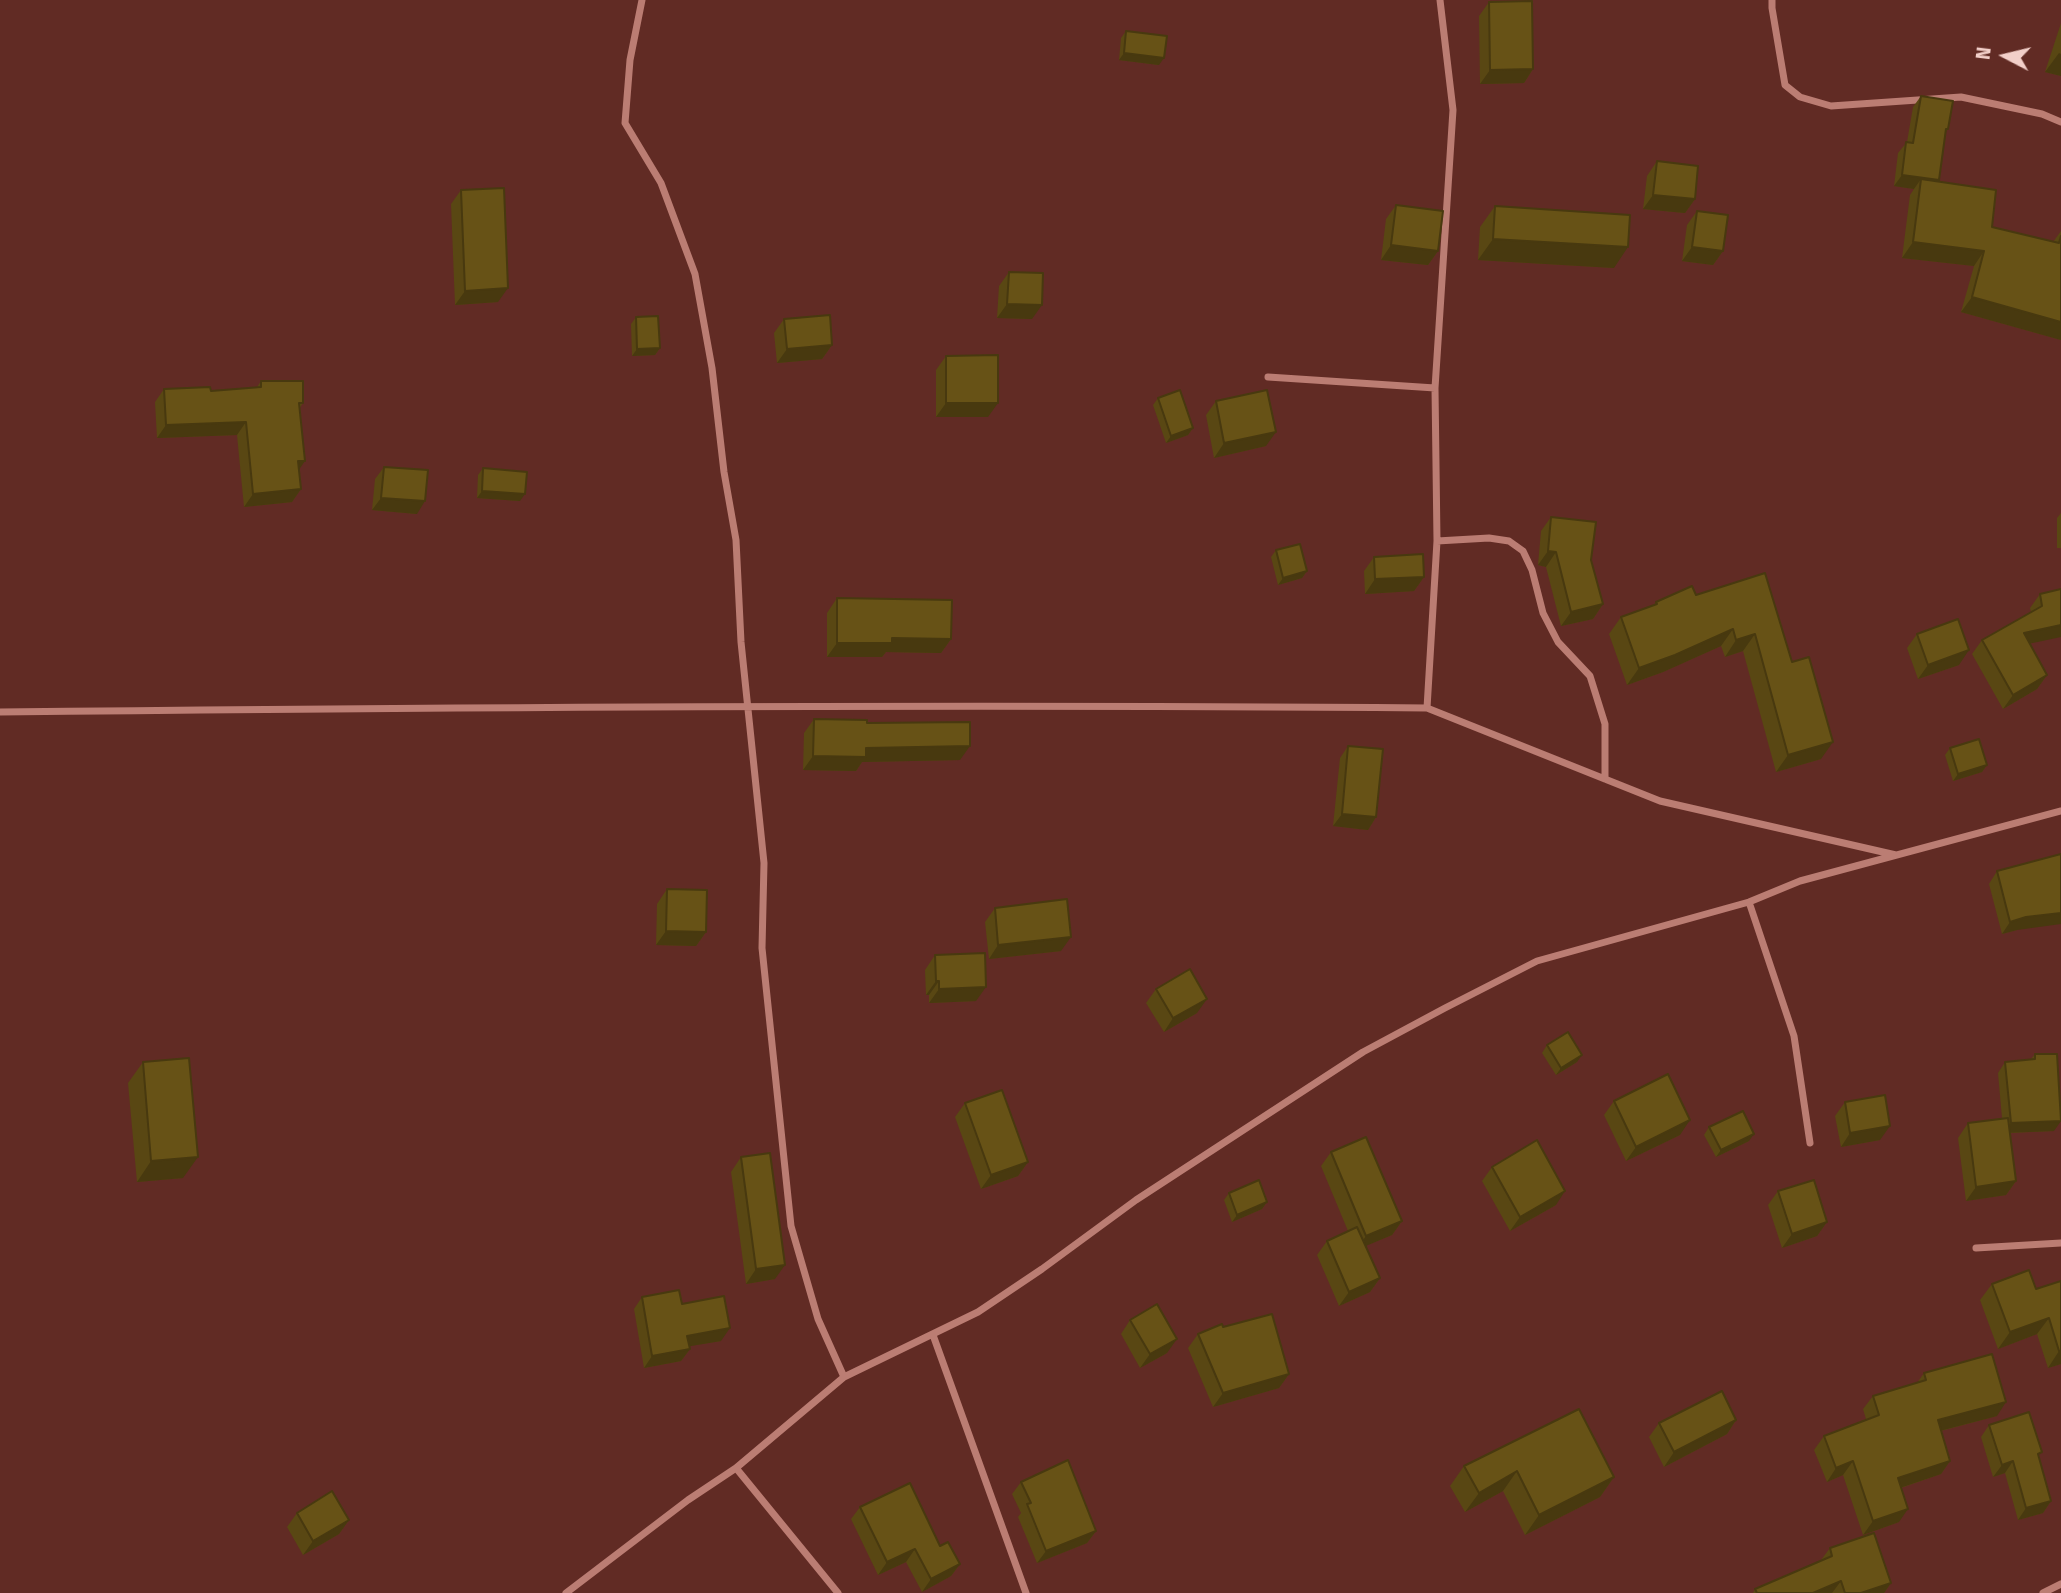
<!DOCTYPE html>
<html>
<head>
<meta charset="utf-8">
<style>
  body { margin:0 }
  #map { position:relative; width:2061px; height:1593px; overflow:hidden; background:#612b24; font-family:"Fira Sans",sans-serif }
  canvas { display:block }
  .north { position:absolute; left:1970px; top:21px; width:70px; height:70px; -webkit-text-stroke:5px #612b24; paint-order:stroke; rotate:277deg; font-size:19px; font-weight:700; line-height:28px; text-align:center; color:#f2cfc9 }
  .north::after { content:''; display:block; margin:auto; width:24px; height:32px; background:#f2cfc9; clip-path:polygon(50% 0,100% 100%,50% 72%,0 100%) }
</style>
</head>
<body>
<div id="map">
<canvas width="2061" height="1593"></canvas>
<div class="north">N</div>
</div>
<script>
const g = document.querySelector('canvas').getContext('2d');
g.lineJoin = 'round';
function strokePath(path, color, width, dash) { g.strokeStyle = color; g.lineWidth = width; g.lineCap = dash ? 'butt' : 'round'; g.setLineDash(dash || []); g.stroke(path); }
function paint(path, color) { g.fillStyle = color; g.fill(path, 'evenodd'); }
strokePath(new Path2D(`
  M642 0 630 60 625 123 661 183 695 274 712 368 724 472 736 540 741 642 764 863 762 948 791 1226 818 1319 844 1377
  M1772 0V8L1785 85 1800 97 1831 106 1961 97 2042 114 2061 122
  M1268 377 1435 388
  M1437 541 1489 538 1509 541 1523 551 1532 570 1543 613 1558 642 1590 676 1605 724V779
  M1427 708 1660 801 1896 855
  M0 712C476 707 951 704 1427 708L1437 541 1435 388 1453 110 1440 0
  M1749 902 1794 1036 1810 1143
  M1976 1248 2061 1243
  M933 1335 1026 1593
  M736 1468 838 1593
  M566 1593 688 1500 736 1468 844 1377 978 1312 1042 1269 1136 1200 1363 1052 1445 1008 1537 961 1749 902 1800 881 2061 811
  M2043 1593 2061 1584`), '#bb7d73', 7);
paint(new Path2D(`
  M1489 2 1533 69 1524 83 1480 84 1479 16Z
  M2061 23V76L2045 72Z
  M1126 31 1159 65 1119 60 1121 38Z
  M1921 96 1948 129 1945 133 1938 182 1992 227 2053 242 2061 231V340L1961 312 1974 266 1902 258 1910 195 1914 189 1894 186 1898 153 1907 142 1913 107Z
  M1657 161 1695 199 1685 213 1643 209 1647 176Z
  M461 190 498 302 455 305 451 204Z
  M1396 205 1438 251 1428 265 1381 260 1386 219Z
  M1495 206 1614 268 1478 260 1480 227Z
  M1697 211 1723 251 1713 265 1682 261 1687 225Z
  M1009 272 1032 319 997 318 999 286Z
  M636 317 660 348 655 355 632 356 631 324Z
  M784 319 832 345 822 359 777 363 774 333Z
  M946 356 988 417H936V370Z
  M261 381 303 403 299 409V470L301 489 292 502 244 507 237 435 157 438 155 402 164 389 211 391 257 387Z
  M1158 398 1193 428 1188 435 1166 443 1153 405Z
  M1216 401 1266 446 1214 458 1206 415Z
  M384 467 417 514 372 510 375 479Z
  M483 468 520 501 477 498 478 475Z
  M2061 513V548H2057V518Z
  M1551 517 1591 560 1603 604 1593 619 1561 626 1546 567 1538 565 1541 531Z
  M1276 550 1307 571 1302 578 1278 585 1271 557Z
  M1374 557 1424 577 1414 591 1365 594 1364 571Z
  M1765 573 1821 759 1776 772 1743 651 1725 657 1721 646 1663 672 1627 685 1609 634 1621 617 1654 605 1656 602 1696 595Z
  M2061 589 2030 644 2047 675 2037 689 2003 709 1972 654 1982 640 2031 612 2030 608 2040 594Z
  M837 598 951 639 941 653 886 652 882 657H827V613Z
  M1917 634 1959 665 1918 679 1907 648Z
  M814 719 867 723 960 760 862 762 856 771 803 770 804 733Z
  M1348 746 1376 817 1368 830 1333 826 1340 758Z
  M1950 748 1987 765 1982 772 1953 781 1945 755Z
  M1997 871 2017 930 2002 934 1989 884Z
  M667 889 706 932 696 946 656 945 657 904Z
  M995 908 1061 951 989 959 985 922Z
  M935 955 976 1001 929 1003V995H926L925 970Z
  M1156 989 1197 1013 1164 1032 1146 1003Z
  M1547 1045 1577 1062 1556 1075 1542 1053Z
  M2035 1054 2054 1131 2010 1133 2016 1181 2006 1195 1966 1201 1958 1138 1968 1123 2002 1118 1998 1073 2005 1062 2031 1059Z
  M143 1062 183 1178 137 1182 128 1083Z
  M1614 1101 1680 1135 1626 1161 1604 1115Z
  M1845 1102 1880 1140 1841 1147 1835 1116Z
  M965 1103 1028 1162 1018 1176 981 1189 955 1117Z
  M1709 1127 1749 1141 1716 1157 1704 1135Z
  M1331 1152 1402 1221 1392 1235 1365 1246 1380 1278 1370 1292 1339 1306 1317 1255 1327 1241 1348 1231 1321 1166Z
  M741 1157 775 1279 746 1284 731 1172Z
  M1492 1167 1556 1205 1510 1231 1482 1181Z
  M1778 1191 1827 1222 1817 1236 1782 1248 1768 1205Z
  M1229 1193 1267 1202 1262 1209 1232 1222 1224 1200Z
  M2061 1281V1364L2048 1368 2037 1334 1998 1349 1980 1300 1992 1284 2036 1289Z
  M642 1297 682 1304 721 1341 689 1346 690 1349 681 1361 644 1368 634 1309Z
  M1130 1320 1167 1353 1140 1368 1121 1334Z
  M1223 1327 1289 1374 1279 1388 1213 1407 1188 1348 1198 1334Z
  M1924 1373 1997 1416 1941 1431 1950 1461 1941 1474 1901 1488 1899 1522 1863 1535 1843 1475 1827 1482 1814 1450 1824 1436 1866 1419 1863 1409 1873 1396 1917 1383Z
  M1736 1420 1727 1434 1664 1467 1649 1437 1659 1423Z
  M1989 1425 2051 1501 2043 1513 2018 1520 2005 1473 1993 1477 1981 1437Z
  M1464 1466 1614 1477 1600 1497 1525 1535 1503 1491 1465 1512 1450 1486Z
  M1021 1482 1096 1531 1087 1543 1037 1563 1018 1517 1021 1513 1012 1494Z
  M860 1507 940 1546 960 1564 951 1576 922 1592 906 1562 878 1575 851 1519Z
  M297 1513 349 1520 339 1534 303 1555 287 1527Z
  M1830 1548 1891 1583 1884 1593H1753L1755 1589 1821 1560Z`), '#594713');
paint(new Path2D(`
  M1124 53 1164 58 1159 65 1119 60Z
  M2059 53 2061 54V76L2045 72Z
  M1533 69 1524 83 1480 84 1490 70Z
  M1902 175 1939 180 1931 191 1921 179 1914 189 1894 186Z
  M1653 195 1695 199 1685 213 1643 209Z
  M1493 239 1628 247 1614 268 1478 260Z
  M1913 242 1984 251 1974 266 1902 258Z
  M1391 245 1438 251 1428 265 1381 260Z
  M1692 247 1723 251 1713 265 1682 261Z
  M508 288 498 302 455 305 465 291Z
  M1972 297 2061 322V340L1961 312Z
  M1007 304 1042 305 1032 319 997 318Z
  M832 345 822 359 777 363 787 349Z
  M660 348 655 355 632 356 637 349Z
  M946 403H998L988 417H936Z
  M246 422 237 435 157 438 166 425Z
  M1193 428 1188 435 1166 443 1171 436Z
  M1276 432 1266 446 1214 458 1224 443Z
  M298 461H305L296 474Z
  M301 489 292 502 244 507 253 494Z
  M482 491 525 494 520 501 477 498Z
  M381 498 425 501 417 514 372 510Z
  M1548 551 1556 552 1546 567 1538 565Z
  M1307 571 1302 578 1278 585 1283 578Z
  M1424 577 1414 591 1365 594 1375 579Z
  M1603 604 1593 619 1561 626 1571 612Z
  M2061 625V637L2014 647 2024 633Z
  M1733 629 1721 646 1663 672 1627 685 1639 668Z
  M1755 634 1743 651 1725 657 1736 640Z
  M892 638 951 639 941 653 886 652 882 657H827L837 643Z
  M1969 650 1959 665 1918 679 1928 665Z
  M2047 675 2037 689 2003 709 2013 695Z
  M1833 742 1821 759 1776 772 1788 755Z
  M970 746 960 760 862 762 856 771 803 770 813 756 866 748Z
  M1987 765 1982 772 1953 781 1958 774Z
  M1342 814 1376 817 1368 830 1333 826Z
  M2061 913V924L2017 930 2002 934 2010 922 2026 917Z
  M666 931 706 932 696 946 656 945Z
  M1071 937 1061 951 989 959 998 945Z
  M936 981H939L929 995H926Z
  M986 987 976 1001 929 1003 939 989Z
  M1207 999 1197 1013 1164 1032 1173 1018Z
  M1582 1055 1577 1062 1556 1075 1561 1068Z
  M1690 1120 1680 1135 1626 1161 1636 1147Z
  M2061 1121 2054 1131 2003 1133 2011 1123Z
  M1890 1126 1880 1140 1841 1147 1850 1133Z
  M1754 1134 1749 1141 1716 1157 1721 1150Z
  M198 1157 183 1178 137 1182 151 1161Z
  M1028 1162 1018 1176 981 1189 991 1175Z
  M2016 1181 2006 1195 1966 1201 1976 1187Z
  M1565 1191 1556 1205 1510 1231 1520 1217Z
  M1267 1202 1262 1209 1232 1222 1237 1215Z
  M1402 1221 1392 1235 1356 1250 1366 1236Z
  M1827 1222 1817 1236 1782 1248 1792 1234Z
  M785 1265 775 1279 746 1284 756 1269Z
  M1380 1278 1370 1292 1339 1306 1349 1292Z
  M2049 1318 2037 1334 1998 1349 2010 1332Z
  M730 1328 721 1341 679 1348 687 1336Z
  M1177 1339 1167 1353 1140 1368 1150 1354Z
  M690 1349 681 1361 644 1368 652 1356Z
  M2059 1351H2061V1364L2048 1368Z
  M1289 1374 1279 1388 1213 1407 1223 1393Z
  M2006 1402 1997 1416 1928 1434 1938 1420Z
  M1736 1420 1727 1434 1664 1467 1674 1452Z
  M1853 1461 1843 1475 1827 1482 1836 1468Z
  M1950 1461 1941 1474 1888 1492 1898 1478Z
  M2013 1461 2005 1473 1993 1477 2002 1465Z
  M1517 1471 1503 1491 1465 1512 1479 1493Z
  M1614 1477 1600 1497 1525 1535 1539 1515Z
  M2051 1501 2043 1513 2018 1520 2026 1508Z
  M1908 1509 1899 1522 1863 1535 1873 1521Z
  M349 1520 339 1534 303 1555 313 1541Z
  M1096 1531 1087 1543 1037 1563 1046 1551Z
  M915 1549 906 1562 878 1575 887 1562Z
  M960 1564 951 1576 922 1592 931 1579Z
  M1841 1581 1832 1593H1813Z
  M1891 1583 1884 1593H1861Z`), '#48390f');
const building = new Path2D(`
  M1532 1 1533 69 1490 70 1489 2Z
  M1126 31 1167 36 1164 58 1124 53Z
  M1921 96 1953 101 1948 129H1946L1939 180 1902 175 1906 142 1913 143Z
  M1657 161 1698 166 1695 199 1653 195Z
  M1921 179 1996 190 1992 227 2059 243 2061 236V322L1972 297 1984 251 1913 242Z
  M504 188 508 288 465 291 461 190Z
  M1396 205 1443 211 1438 251 1391 245Z
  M1495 206 1630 215 1628 247 1493 239Z
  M1697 211 1728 215 1723 251 1692 247Z
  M1009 272 1043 273 1042 305 1007 304Z
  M830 315 832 345 787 349 784 319Z
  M658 316 660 348 637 349 636 317Z
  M998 355V403H946V356Z
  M261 381H303V403H299L305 461H298L301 489 253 494 246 422 166 425 164 389 210 387 211 391 261 387Z
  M1180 390 1193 428 1171 436 1158 398Z
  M1267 390 1276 432 1224 443 1216 401Z
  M384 467 428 470 425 501 381 498Z
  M483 468 527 472 525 494 482 491Z
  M1551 517 1596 522 1591 560 1603 604 1571 612 1556 552 1548 551Z
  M1300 544 1307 571 1283 578 1276 550Z
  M1423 554 1424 577 1375 579 1374 557Z
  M1765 573 1792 662 1809 657 1833 742 1788 755 1755 634 1736 640 1733 629 1675 655 1639 668 1621 617 1657 604 1656 602 1692 586 1696 595Z
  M2061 589V625L2024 633 2047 675 2013 695 1982 640 2042 606 2040 594Z
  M837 598 952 600 951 639 892 638V643H837Z
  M1958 619 1969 650 1928 665 1917 634Z
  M814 719 867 720V723L970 722V746L866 748V757L813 756Z
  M1979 739 1987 765 1958 774 1950 748Z
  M1348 746 1383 749 1376 817 1342 814Z
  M2061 854V913L2026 917 2010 922 1997 871Z
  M667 889 707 890 706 932 666 931Z
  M1067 899 1071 937 998 945 995 908Z
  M985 953 986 987 939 989V981H936L935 955Z
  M1190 969 1207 999 1173 1018 1156 989Z
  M1568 1032 1582 1055 1561 1068 1547 1045Z
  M2035 1054H2057L2061 1121 2011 1123 2005 1062 2035 1059Z
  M189 1058 198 1157 151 1161 143 1062Z
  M1668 1074 1690 1120 1636 1147 1614 1101Z
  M1002 1090 1028 1162 991 1175 965 1103Z
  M1885 1095 1890 1126 1850 1133 1845 1102Z
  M1743 1111 1754 1134 1721 1150 1709 1127Z
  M2008 1118 2016 1181 1976 1187 1968 1123Z
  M1366 1137 1402 1221 1366 1236 1331 1152Z
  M1537 1140 1565 1191 1520 1217 1492 1167Z
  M770 1153 785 1265 756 1269 741 1157Z
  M1259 1180 1267 1202 1237 1215 1229 1193Z
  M1814 1180 1827 1222 1792 1234 1778 1191Z
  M1357 1227 1380 1278 1349 1292 1327 1241Z
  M2029 1270 2036 1289 2061 1281V1351H2059L2049 1318 2010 1332 1992 1284Z
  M679 1290 682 1304 724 1296 730 1328 687 1336 690 1349 652 1356 642 1297Z
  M1157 1304 1177 1339 1150 1354 1130 1320Z
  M1272 1314 1289 1374 1223 1393 1198 1334 1222 1324 1223 1327Z
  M1992 1354 2006 1402 1938 1420 1950 1461 1898 1478 1908 1509 1873 1521 1853 1461 1836 1468 1824 1436 1879 1415 1873 1396 1926 1380 1924 1373Z
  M1722 1391 1736 1420 1674 1452 1659 1423Z
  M1579 1409 1614 1477 1539 1515 1517 1471 1479 1493 1464 1466Z
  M2029 1412 2042 1452 2038 1454 2051 1501 2026 1508 2013 1461 2002 1465 1989 1425Z
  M1068 1460 1096 1531 1046 1551 1027 1504 1031 1503 1021 1482Z
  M910 1483 940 1546 948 1542 960 1564 931 1579 915 1549 887 1562 860 1507Z
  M332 1491 349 1520 313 1541 297 1513Z
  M1874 1533 1891 1583 1861 1593H1845L1841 1581 1813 1593H1757L1755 1589 1832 1556 1830 1548Z`);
paint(building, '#675216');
strokePath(building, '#48390f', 2);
</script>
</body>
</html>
